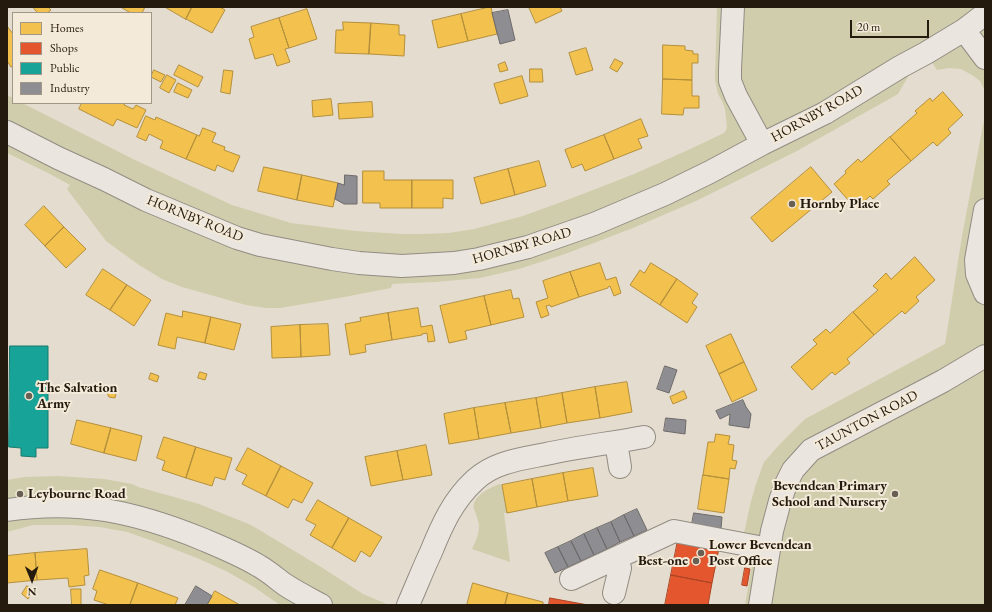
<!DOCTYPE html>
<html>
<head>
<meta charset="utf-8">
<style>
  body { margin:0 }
  #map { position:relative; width:992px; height:612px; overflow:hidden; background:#e4dcce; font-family:"EB Garamond",serif }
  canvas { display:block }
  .frame { position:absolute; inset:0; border:8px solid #251a0e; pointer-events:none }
  .legend { position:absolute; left:12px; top:12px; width:140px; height:92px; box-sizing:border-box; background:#f4ead9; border:1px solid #a19788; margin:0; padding:5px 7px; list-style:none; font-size:12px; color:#251a0e }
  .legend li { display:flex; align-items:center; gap:8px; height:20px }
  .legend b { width:20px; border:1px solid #a19788 }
  .north { position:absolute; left:12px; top:560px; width:40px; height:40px; -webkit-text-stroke:3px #f4ead9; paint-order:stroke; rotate:179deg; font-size:11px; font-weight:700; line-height:16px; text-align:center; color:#251a0e }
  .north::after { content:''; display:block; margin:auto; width:14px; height:18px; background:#251a0e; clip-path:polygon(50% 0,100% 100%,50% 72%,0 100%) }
  .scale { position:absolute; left:850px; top:20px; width:79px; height:18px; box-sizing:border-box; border:2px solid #251a0e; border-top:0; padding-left:5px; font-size:12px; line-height:14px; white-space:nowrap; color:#251a0e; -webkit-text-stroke:3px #f4ead9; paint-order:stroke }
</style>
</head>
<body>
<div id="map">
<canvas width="992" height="612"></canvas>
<div class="frame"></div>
<ul class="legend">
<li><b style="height:11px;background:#f2c14e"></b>Homes</li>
<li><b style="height:11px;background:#e4572e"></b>Shops</li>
<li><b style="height:11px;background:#17a398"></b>Public</li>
<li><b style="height:11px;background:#8d8d92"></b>Industry</li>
</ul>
<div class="north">N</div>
<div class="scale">20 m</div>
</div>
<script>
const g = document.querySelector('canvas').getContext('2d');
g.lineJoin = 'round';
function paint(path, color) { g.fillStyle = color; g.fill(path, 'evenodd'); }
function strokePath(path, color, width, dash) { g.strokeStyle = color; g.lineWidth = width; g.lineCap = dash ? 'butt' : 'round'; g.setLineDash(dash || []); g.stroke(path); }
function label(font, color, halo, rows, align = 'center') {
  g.font = font + ' "EB Garamond",serif'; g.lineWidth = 4; g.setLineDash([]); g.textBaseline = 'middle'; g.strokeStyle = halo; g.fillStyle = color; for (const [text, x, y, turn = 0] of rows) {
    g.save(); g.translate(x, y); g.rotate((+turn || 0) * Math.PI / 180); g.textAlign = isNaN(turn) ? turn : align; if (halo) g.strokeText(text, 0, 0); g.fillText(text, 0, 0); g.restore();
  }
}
paint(new Path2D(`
  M717 7H985V91L980 81 972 75 961 69 949 68 937 70 926 53 923 51 898 94 795 152 696 201 633 228 565 254 519 269 480 278 435 282 392 284 391 288 339 298 280 308H266L246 305 182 287 162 279 139 265 106 241 67 189 70 185 48 173 7 153V95L13 98V103H22L135 160 232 205 291 223 355 231 402 234H422L449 233 474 229 523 216 575 197 634 174 686 151 724 133 726 130 727 128 725 109 722 101 718 94 715 80Z
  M985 115V605H745L754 554 740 552 750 505 756 484 764 462 780 444 805 419 945 344 962 236Z
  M58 476 104 479 132 484 141 488H142L199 504 251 525 321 567 363 594 389 605H280L254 587 226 571 197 558 153 541 127 532 100 527 71 525H33L7 532V480L25 477Z
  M499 484 502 485 507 513H504L510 562 472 549C476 541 479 534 479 525 478 519 476 514 474 509 471 496 490 488 499 484Z`), '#cfcdac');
const homes = new Path2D(`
  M33 7H48L51 10 47 13H38Z
  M121 7H145L142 13H131Z
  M165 7H192L186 19Z
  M192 7H220L225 10 212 33 186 19Z
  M491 7 497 34 468 41 461 14Z
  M529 7H560L562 11 536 23Z
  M307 9 317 39 289 48 279 18Z
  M461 14 468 41 438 48 432 21Z
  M279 18 289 48 285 49 290 62 277 66 273 54 255 59 249 39 254 37 251 27Z
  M343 22 371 23 369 54 335 53 336 30H343Z
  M371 23 399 25V35H405L404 56 369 54Z
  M7 26 13 34V66L11 67 7 61Z
  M663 45 685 46V50L693 51V54H698V63H692V80L663 79Z
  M586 48 593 70 576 75 569 53Z
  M615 59 623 63 617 72 610 68Z
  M505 62 508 70 500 72 498 65Z
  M179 65 203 77 198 87 174 75Z
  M530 69H542L543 82H530Z
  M154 70 165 75 161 82 151 77Z
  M224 70 233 71 230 94 221 92Z
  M167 75 176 80 169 93 160 88Z
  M522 76 528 96 500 104 494 84Z
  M663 79 692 80V96H699V108H684L683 115 662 114Z
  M178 83 192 90 188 98 174 92Z
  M943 92 963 115 948 129 951 133 937 146 933 142 911 161 890 137 917 113 915 111 930 98 932 101Z
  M331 99 333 115 313 117 312 101Z
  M372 102 373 117 339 119 338 104Z
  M82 103H125L124 105 133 109 136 105 146 110 137 128 117 119 113 126 79 109Z
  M146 116 155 120 156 117 197 135 186 159 160 148 163 141 149 134 146 141 137 137Z
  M641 119 648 136 638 139 642 148 614 159 604 135Z
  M203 128 216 133 212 142 225 147 224 150 240 156 233 172 217 165 215 171 186 159 197 135 199 136Z
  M604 135 614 159 585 171 582 164 572 168 565 150Z
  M890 137 911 161 887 181 890 184 873 199 870 196 856 209 834 184 846 173 845 171 858 159 861 162Z
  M539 161 546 186 515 195 508 169Z
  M264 167 302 175 297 200 258 191Z
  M811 167 832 192 772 242 751 218Z
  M508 169 515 195 481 204 474 178Z
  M363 171H384V180H412V208H380V203H363Z
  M302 175 338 183 333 207 297 200Z
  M412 180H453V199L443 198V208H412Z
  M44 206 64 227 45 246 25 225Z
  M64 227 86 249 66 268 45 246Z
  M915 257 935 280 916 297 919 301 905 314 902 311 874 335 853 312 878 290 873 286 886 273 891 279Z
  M600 263 606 280 616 277 621 293 614 296 610 286 608 287V288L579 297 570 272Z
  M651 263 677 279 660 305 630 285 640 270 644 273Z
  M103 269 127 285 110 310 86 295Z
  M570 272 579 297 551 307 550 305 546 306 549 315 541 318 536 302 548 298 543 281Z
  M677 279 698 294 692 303 697 307 687 323 660 305Z
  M127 285 151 300 134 326 110 310Z
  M511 290 513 299 519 298 524 317 491 325 484 296Z
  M484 296 491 325 465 331 467 339 449 343 440 306Z
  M418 308 421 327 432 325 435 341 428 342 427 333 422 334V335L392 340 388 313Z
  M183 311 211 317 205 343 177 337 175 349 158 345 166 313 182 317Z
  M853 312 874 335 847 359 850 363 835 375 832 372 812 390 791 367 817 344 813 340 826 329 830 333Z
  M388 313 392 340 365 345 366 352 350 355 345 324 361 321 360 318Z
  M211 317 241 324 234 350 205 343Z
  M328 324 330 355 301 357 300 325Z
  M300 325 301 357 272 358 271 327Z
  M731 334 744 362 719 374 706 346Z
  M744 362 757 390 732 402 719 374Z
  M200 372 207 374 205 380 198 378Z
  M151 373 159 376 157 382 149 379Z
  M627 382 632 412 600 418 595 387Z
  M108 386 117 389 115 398 109 397 106 391Z
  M595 387 600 418 567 423 562 393Z
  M684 391 687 398 673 404 670 397Z
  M562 393 567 423 541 428 536 398Z
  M536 398 541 428 511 433 505 403Z
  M505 403 511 433 479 439 474 408Z
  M474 408 479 439 449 444 444 414Z
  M77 420 111 428 104 453 71 444Z
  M111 428 142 436 136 461 104 453Z
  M716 434 730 436 728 444 734 445 732 460 737 461 735 469 730 468 729 479 703 475 708 442H714Z
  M164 437 196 447 186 478 162 470 165 461 157 458Z
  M426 445 432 475 403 480 397 451Z
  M196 447 232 458 225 480 215 477 212 486 186 478Z
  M248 448 281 466 266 496 242 484 247 475 236 470Z
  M397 451 403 480 371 486 365 457Z
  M281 466 313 483 302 503 293 499 288 508 266 496Z
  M593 468 598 496 568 501 563 473Z
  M563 473 568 501 537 507 532 479Z
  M703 475 729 479 724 513 698 509Z
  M532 479 537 507 507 513 502 485Z
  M318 500 349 518 332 548 310 535 316 525 306 520Z
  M349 518 382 537 370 557 361 551 355 562 332 548Z
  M87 549 89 575 84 576 85 585 69 587 68 578 37 580 35 553Z
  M35 553 37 580 7 583V556Z
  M100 570 138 583 130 605H109L94 600 97 591 93 589Z
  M138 583 178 598 175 605H130Z
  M473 583 508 593 505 605H467Z
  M27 586 34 590 28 599 22 594Z
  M71 589H81V605H72Z
  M215 591 240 605H207Z
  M508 593 543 602V605H505Z`);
paint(homes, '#f2c14e');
strokePath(homes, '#b48f3b', 1);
const shops = new Path2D(`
  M678 540 719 548 712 583 671 575Z
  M745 568 750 569 747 586 742 585Z
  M671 575 712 583 708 605H665Z
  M550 598 588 605H549Z`);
paint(shops, '#e4572e');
strokePath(shops, '#ab4524', 1);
const public = new Path2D(`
  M10 346H48V448H36V457L21 456V448L9 447Z`);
paint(public, '#17a398');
strokePath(public, '#1b7a6f', 1);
const industry = new Path2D(`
  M508 10 515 40 500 44 492 13Z
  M345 175 357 176V204H344L335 199 338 183 344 185Z
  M665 366 677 370 669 393 657 389Z
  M743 400 746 407 751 414 749 428 729 425 730 414 720 419 716 411Z
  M666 418 686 420 685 434 664 431Z
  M637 509 647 530 634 536 624 515Z
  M694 513 722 517 721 529 692 524Z
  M624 515 634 536 620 542 611 522Z
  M611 522 620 542 607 549 597 528Z
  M597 528 607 549 594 555 584 534Z
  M584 534 594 555 581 561 571 541Z
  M571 541 581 561 568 567 558 547Z
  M558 547 568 567 555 573 545 553Z
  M196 586 212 596 207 605H185Z`);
paint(industry, '#8d8d92');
strokePath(industry, '#6e6a6a', 1);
const minor = new Path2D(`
  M733 7 730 69V81L736 96 762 144
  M964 30 985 58
  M7 132 58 158 104 179 146 200 237 238 260 245 332 259 359 263 402 266 454 263 479 259 528 247 594 224 665 194 710 172 762 144 825 113 900 67 926 53 964 30 985 14
  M985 210 976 260 977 274 985 293
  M616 442 620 467
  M7 510C78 499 136 512 202 539 221 547 241 555 259 566 268 571 276 578 284 584 296 592 308 598 321 605
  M571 579 674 531 769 549
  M614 593 620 568 616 558
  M408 605C416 587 423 569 431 552 442 525 453 500 475 480 494 462 521 459 546 454 578 447 612 443 644 437
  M760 605 772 531 780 501 786 484 793 470 811 450 943 381 985 356`);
strokePath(minor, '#928c83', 24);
strokePath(minor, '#eae6df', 22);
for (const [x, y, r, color] of [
  [792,204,4,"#685e51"],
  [29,396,4,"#685e51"],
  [20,494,4,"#685e51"],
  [895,494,4,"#685e51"],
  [701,553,4,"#685e51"],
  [696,561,4,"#685e51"]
]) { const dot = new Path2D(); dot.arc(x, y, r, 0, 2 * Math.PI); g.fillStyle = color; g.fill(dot); strokePath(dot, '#f4ead9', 1.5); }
label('14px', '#251a0e', '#f4ead9', [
  ["HORNBY ROAD",817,114,-29],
  ["HORNBY ROAD",195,219,22],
  ["HORNBY ROAD",522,246,-16],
  ["TAUNTON ROAD",867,421,-28]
]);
label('bold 14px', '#251a0e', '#f4ead9', [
  ["Hornby Place",800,204],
  ["The Salvation",37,388],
  ["Army",37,404],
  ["Bevendean Primary",887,486,"right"],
  ["School and Nursery",887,502,"right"],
  ["Leybourne Road",28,494],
  ["Lower Bevendean",709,545],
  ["Post Office",709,561],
  ["Best-one",688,561,"right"]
], 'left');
</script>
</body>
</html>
